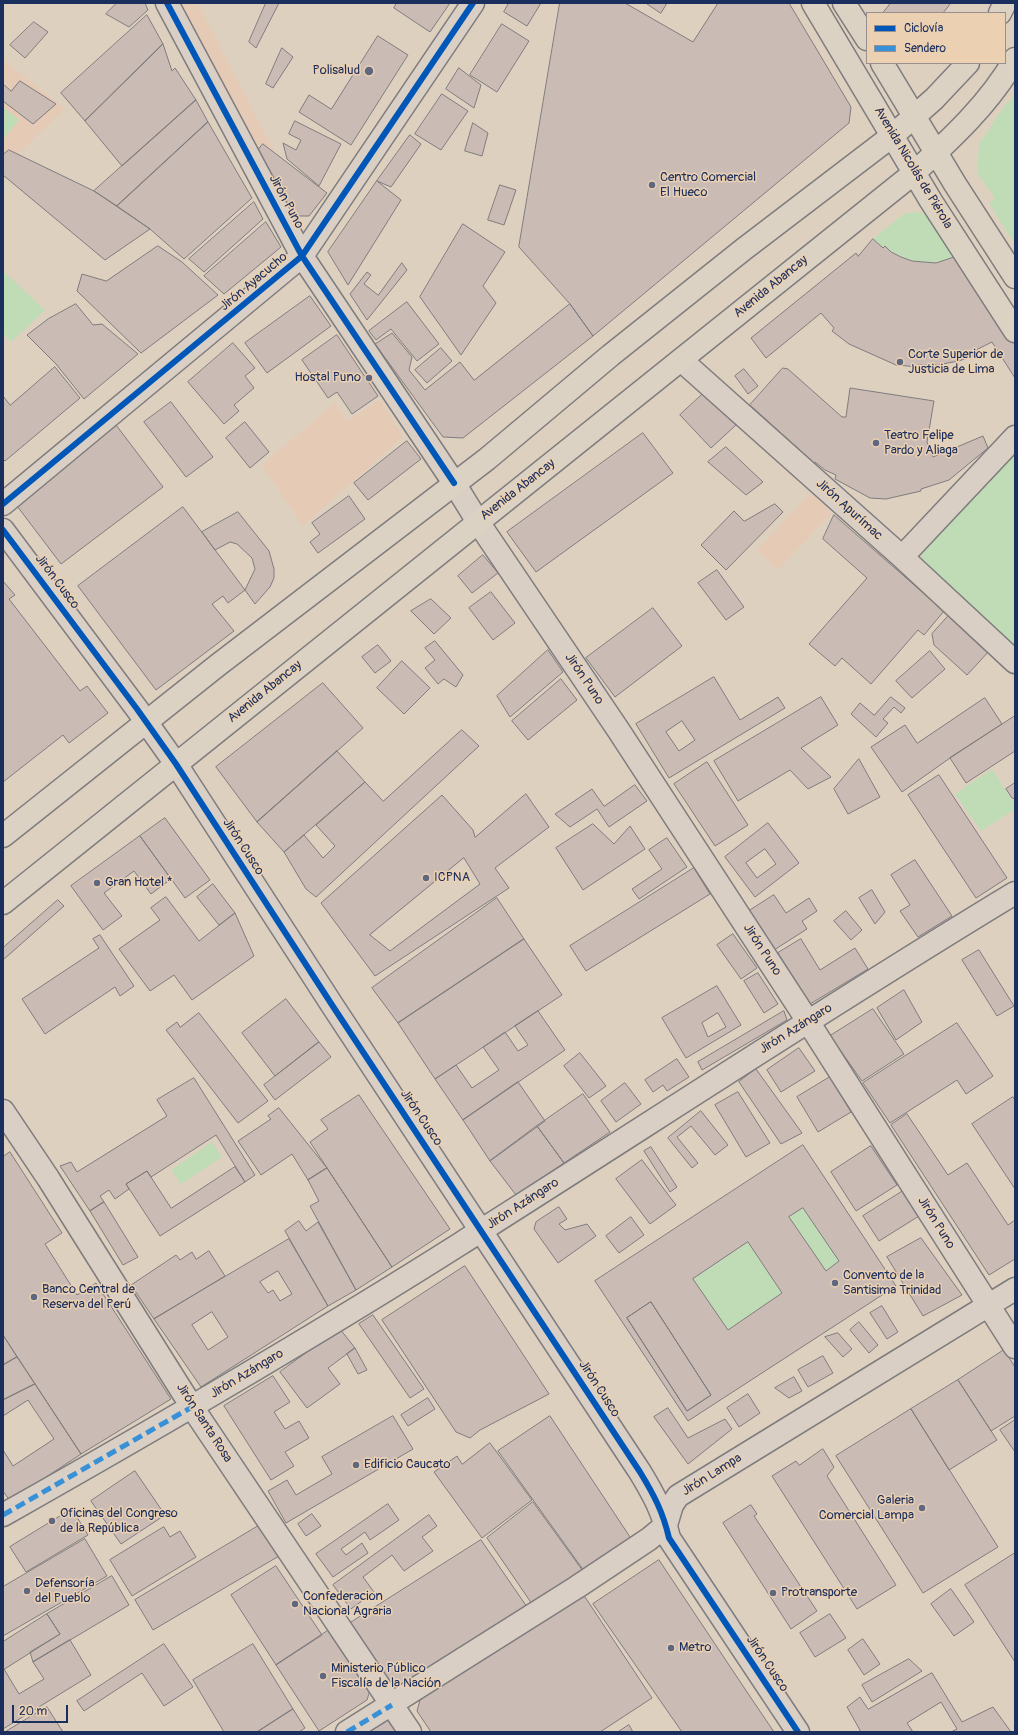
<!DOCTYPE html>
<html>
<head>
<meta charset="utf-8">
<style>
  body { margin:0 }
  #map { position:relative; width:1018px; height:1735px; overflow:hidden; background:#ded0bf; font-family:Pangolin,sans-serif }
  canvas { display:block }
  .frame { position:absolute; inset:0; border:4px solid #1b2f5e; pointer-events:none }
  .legend { position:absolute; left:866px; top:12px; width:140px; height:52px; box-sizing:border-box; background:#ebd1b2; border:1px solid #989090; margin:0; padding:5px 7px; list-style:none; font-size:12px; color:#1b2f5e }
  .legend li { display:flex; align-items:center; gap:8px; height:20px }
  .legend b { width:20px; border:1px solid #989090 }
  .scale { position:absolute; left:12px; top:1705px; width:56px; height:18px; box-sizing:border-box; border:2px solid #1b2f5e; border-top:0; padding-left:5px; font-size:12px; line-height:14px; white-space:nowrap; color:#1b2f5e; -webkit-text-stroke:3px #ebd1b2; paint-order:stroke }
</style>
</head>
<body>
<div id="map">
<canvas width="1018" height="1735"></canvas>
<div class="frame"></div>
<ul class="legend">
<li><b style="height:5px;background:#0057b8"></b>Ciclovía</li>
<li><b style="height:5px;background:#3891d7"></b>Sendero</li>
</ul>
<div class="scale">20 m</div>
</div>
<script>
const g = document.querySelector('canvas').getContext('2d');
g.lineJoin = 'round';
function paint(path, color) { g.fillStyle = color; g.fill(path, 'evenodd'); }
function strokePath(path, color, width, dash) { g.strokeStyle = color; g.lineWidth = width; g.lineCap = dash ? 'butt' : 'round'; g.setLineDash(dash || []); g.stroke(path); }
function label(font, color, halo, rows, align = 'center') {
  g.font = font + ' Pangolin,sans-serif'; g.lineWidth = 3; g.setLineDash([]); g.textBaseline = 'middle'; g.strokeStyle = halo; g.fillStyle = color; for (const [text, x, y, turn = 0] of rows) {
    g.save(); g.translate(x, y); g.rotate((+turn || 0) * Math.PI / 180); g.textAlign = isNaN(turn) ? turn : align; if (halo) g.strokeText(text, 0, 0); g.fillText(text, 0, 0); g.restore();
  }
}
paint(new Path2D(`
  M181 3H197L307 213 291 214Z
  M3 59 65 109 3 168Z
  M380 399 403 437 303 526 262 465 335 403 348 421Z
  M811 493 832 513 778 570 757 550Z`), '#e5cab5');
paint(new Path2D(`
  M1015 96V245L989 203 995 198 977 173 979 144 1005 105Z
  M3 107 19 120 3 139Z
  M914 212 929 214 965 257C957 260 952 260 944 261 922 264 902 262 885 246L883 248 873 239 904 214Z
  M3 271 45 310 11 342 3 334Z
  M1015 450V652L923 564 921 555 924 547Z
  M992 769 1015 805V809L981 831 955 794Z
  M212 1142 222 1157 181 1184 171 1170Z
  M803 1208 839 1261 826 1271 789 1217Z
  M748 1242 782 1293 728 1330 693 1279Z`), '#bfdcb6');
const building = new Path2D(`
  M117 3H145L148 10 129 27 106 14Z
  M266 3H279L256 48 249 42Z
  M397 3H450L430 32 394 8Z
  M509 3H541L527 26 504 12Z
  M560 3H625L693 42 718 3H789L851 107 849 123 593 336 570 304 519 247Z
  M646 3H667L661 13Z
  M891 3H951L943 13H883Z
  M147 15 163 44 85 121 61 93Z
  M34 22 48 32 25 58 10 45Z
  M502 24 529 41 497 92 470 75Z
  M378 36 408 55 351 145 299 112 309 95 331 109Z
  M163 44 172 71 175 68 196 100 122 166 85 121Z
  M282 48 293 57 273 88 266 84Z
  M459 68 481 85 474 108 446 89Z
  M20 81 56 104 33 124 3 101V84L11 91Z
  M442 94 468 111 441 150 415 134Z
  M196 100 208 122 117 206 94 191Z
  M295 121 341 144 319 186 287 159 283 143 296 150 301 140 289 134Z
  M208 122 252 198 184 259 150 229 117 206Z
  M473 123 488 133 482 156 465 151Z
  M410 135 421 144 391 187 377 181Z
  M263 144 327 193 309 216H288L255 154Z
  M9 150 94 191 150 229 105 260 3 175V155Z
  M377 181 401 200 348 285 328 252Z
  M500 185 516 190 504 225 488 220Z
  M254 202 263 219 204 272 189 259Z
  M266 222 281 247 224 294 204 276Z
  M463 224 505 252 483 286 496 303 461 355 420 297Z
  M873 239 883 248 885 246 891 252 901 257 912 261 936 263 954 257 956 261 965 257 1015 334V378L992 342 976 350 977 354 959 361 937 365H918V367L896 365 849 344 832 331 834 328 821 313 766 358 751 338 856 253 858 256Z
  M158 246 182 262 218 295 141 353 77 291 82 274 106 281Z
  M402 263 407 270 367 320 350 294 367 272 371 275 364 284 378 295Z
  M310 296 331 326 267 373 245 343Z
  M407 302 439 344 417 361 391 329 376 340 369 331Z
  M76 304 93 325 102 324 138 354 84 399 56 364 27 335 48 319Z
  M570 304 593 336 463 438 443 437 375 344 392 333 412 357 409 370 425 390 460 362 474 380Z
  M337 335 378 396 352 414 337 392 328 398 302 360Z
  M233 343 255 368 245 376 254 388 234 405 239 411 224 424 188 382Z
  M441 348 452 361 427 383 415 370Z
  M55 367 80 398 5 461 3 459V396L10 405Z
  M783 368 788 369 842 417H846L850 388 934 401 927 442 933 457 983 436 988 448 949 480 921 489V491L886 499 870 498 835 479 836 475 825 470 815 462 814 463 750 405Z
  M744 369 758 386 748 394 735 376Z
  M705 392 736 425 711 448 680 415Z
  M171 402 213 457 186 477 144 422Z
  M113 421 163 487 61 564 11 498Z
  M245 422 269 452 250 468 226 438Z
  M643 433 673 473 536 572 507 532Z
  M407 441 421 459 368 500 354 483Z
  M726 447 763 482 746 495 708 462Z
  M349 496 365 519 318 553 310 542 320 534 312 523Z
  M775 504 783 512 726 570 701 545 734 511 744 521Z
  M183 507 245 590 228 603 223 596 212 604 234 631 156 690 78 586Z
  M238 512 269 551 274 569V578L270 587 255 604 245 590 255 569 252 558 237 544 230 542 215 550 202 532Z
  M834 515 944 611 924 635 918 630 871 684 842 658 835 666 809 644 867 578 823 539Z
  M483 555 498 573 472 593 458 576Z
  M717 570 744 607 726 620 698 583Z
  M3 581 15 595 9 599 80 691 87 686 108 713 69 743 63 735 3 782Z
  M491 592 515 623 493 640 469 608Z
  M431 599 451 618 434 634 411 611Z
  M653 608 682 646 615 697 586 658Z
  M951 613 991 649 967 675 934 645 932 634Z
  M435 641 463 675 456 687 444 679 438 684 425 668 435 660 425 648Z
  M378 645 391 661 375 673 362 657Z
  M548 650 563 672 510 717 497 696Z
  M930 651 945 669 912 698 896 681Z
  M402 661 430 688 404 714 377 688Z
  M714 677 740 720 778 697 785 708 669 778 636 724ZM682 721 695 740 679 751 666 732Z
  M561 679 577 700 528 740 512 721Z
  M323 683 363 728 257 822 216 767Z
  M821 697 838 725 801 748 831 777 808 789 790 770 738 801 714 761Z
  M891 697 905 708 901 713 894 707 883 719 888 723 876 737 851 714 860 703 874 715Z
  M985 698 1002 724 950 758 902 792 871 747 905 725 917 743Z
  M1015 716V751L966 783 950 758Z
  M462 730 479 746 316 897 306 889 284 852 304 835 323 858 335 846 316 825 365 782 383 801Z
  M337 751 365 782 284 852 257 822Z
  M859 759 880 797 848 814 834 789Z
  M707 762 748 825 715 846 674 784Z
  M939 775 1007 878 976 898 908 795Z
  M1015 783V799L1012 798 1006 789Z
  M635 785 647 801 609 827 597 809 570 827 555 814 592 789 604 806Z
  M526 794 549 827 495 868 509 888 375 976 321 903 442 795 473 830 475 837Z
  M165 818 210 880 185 898 140 836Z
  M768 823 799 863 755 897 725 857ZM765 849 776 864 757 878 746 863Z
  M593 824 614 844 630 826 645 849 583 890 556 848Z
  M140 836 171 879 151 894 134 871 104 893 122 916 103 930 71 886Z
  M667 838 687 867 639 899 632 889 662 869 649 850Z
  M464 858 480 884 390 951 370 935Z
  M915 860 952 916 918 937 900 911 910 905 891 875Z
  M694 868 710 894 586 971 570 946Z
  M213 884 235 913 219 925 197 897Z
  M872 890 885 912 875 924 859 898Z
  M774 895 786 913 809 898 817 911 802 921 807 929 774 950 749 911Z
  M166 897 199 941 235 913 254 956 192 1000 174 975 150 991 119 949 160 920 151 908Z
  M497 898 524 939 398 1023 372 988Z
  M58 900 64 906 3 960V948Z
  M846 911 862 930 851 940 834 921Z
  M733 934 757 968 741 979 717 945Z
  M100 935 134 986 120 996 115 987 45 1034 22 999 99 948 93 939Z
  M524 939 562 995 435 1079 398 1023Z
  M801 939 820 970 855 948 868 969 810 1004 778 953Z
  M979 950 1014 1006 997 1016 962 960Z
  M758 973 778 1004 764 1013 744 981Z
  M717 986 741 1025 686 1058 662 1018ZM718 1013 726 1027 708 1037 702 1023Z
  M904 990 922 1022 896 1040 877 1008Z
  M286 999 319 1042 275 1076 242 1033Z
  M873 1009 904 1054 862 1081 830 1036Z
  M538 1011 565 1050 463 1120 435 1079 456 1065 472 1088 499 1070 483 1047 505 1032 518 1051 528 1045 515 1026Z
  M784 1011 787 1020 702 1070 698 1062Z
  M199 1013 268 1101 238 1123 166 1030 177 1022 180 1027Z
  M957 1023 993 1076 966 1094 957 1080 890 1123 863 1083Z
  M319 1042 331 1057 275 1100 264 1085Z
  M799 1048 815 1071 781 1092 767 1070Z
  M580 1053 606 1086 589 1098 564 1066Z
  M677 1059 689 1077 667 1091 663 1085 653 1092 645 1080Z
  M756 1069 802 1133 781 1144 739 1082Z
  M830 1077 851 1112 818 1132 797 1097Z
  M194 1078 255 1175 245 1182 216 1135 151 1177 147 1171 126 1184 129 1189 115 1199 109 1190 100 1196 104 1202 90 1211 60 1166 71 1162 77 1172 167 1116 157 1100Z
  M518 1082 545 1121 490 1161 463 1120Z
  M625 1083 641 1104 616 1122 601 1101Z
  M738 1092 770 1143 746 1157 715 1105Z
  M583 1094 610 1132 564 1163 537 1126Z
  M359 1095 450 1229 392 1267 310 1142 328 1129 321 1120Z
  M1013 1097 1015 1100V1189L972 1124Z
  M279 1108 327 1168 308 1180 292 1154 261 1175 238 1141 271 1119 268 1116Z
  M701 1111 728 1145 715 1155 691 1126 677 1137 698 1163 692 1168 668 1138Z
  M907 1114 948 1175 967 1163 1008 1225 1015 1220V1259L989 1275 891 1125Z
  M537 1126 564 1163 516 1195 490 1161Z
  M803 1145 896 1286 688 1421 595 1281ZM803 1208 839 1261 826 1271 789 1217ZM748 1242 782 1293 728 1330 693 1279ZM651 1302 711 1395 687 1411 627 1318Z
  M871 1146 897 1185 856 1211 831 1172Z
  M651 1147 677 1187 670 1192 644 1151Z
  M10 1152 62 1233 45 1244 77 1295 96 1283 171 1399 81 1454 3 1335V1157Z
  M642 1160 676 1205 650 1224 616 1179Z
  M235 1167 245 1182 160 1236 126 1184 147 1171 171 1208Z
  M327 1168 392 1267 356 1290 310 1206 319 1201 308 1180Z
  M903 1191 919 1216 879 1241 863 1216Z
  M104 1202 138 1257 123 1265 90 1211Z
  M559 1207 567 1219 559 1224 565 1230 587 1224 596 1236 558 1263 534 1229 536 1222Z
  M631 1217 644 1235 619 1253 606 1236Z
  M299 1221 306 1231 318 1222 356 1290 328 1306 285 1231Z
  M921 1238 962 1295 923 1316 887 1257Z
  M289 1239 328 1306 201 1387 154 1319ZM278 1271 292 1294 280 1301 273 1290 268 1293 260 1282ZM212 1312 228 1337 208 1350 192 1325Z
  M209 1251 225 1276 154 1319 131 1285 176 1255 180 1260 192 1252 196 1259Z
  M465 1266 549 1394 480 1430 470 1438 456 1432 382 1320Z
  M651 1302 711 1395 687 1411 627 1318Z
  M882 1306 898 1332 887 1339 870 1313Z
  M373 1315 424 1389 410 1398 359 1324Z
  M859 1322 878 1345 869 1353 850 1330Z
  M340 1329 355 1348 328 1368 340 1384 307 1408 280 1372Z
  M838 1333 852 1349 843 1357 825 1337Z
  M3 1335 17 1357 3 1365Z
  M355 1348 367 1370 358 1374 347 1354Z
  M1004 1350 1015 1367V1416L991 1431 958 1380Z
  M823 1356 833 1373 808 1387 798 1370Z
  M17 1357 35 1384 3 1400V1365Z
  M273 1376 290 1402 274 1412 285 1429 299 1421 309 1438 285 1452 294 1466 271 1480 224 1406Z
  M794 1377 802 1391 789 1398 775 1388Z
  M958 1380 997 1440 949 1470 911 1409Z
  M35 1384 81 1454 10 1501 3 1491V1450L13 1466 54 1439 28 1400 3 1416V1400Z
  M748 1394 760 1413 739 1427 727 1408Z
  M428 1398 435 1409 408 1426 401 1415Z
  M668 1408 688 1438 725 1419 732 1429 688 1464 654 1417Z
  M911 1409 998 1547 923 1593 836 1456Z
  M393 1416 413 1449 286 1523 268 1491 287 1480 296 1495 332 1474 322 1457Z
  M550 1416 632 1540 584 1571 498 1451Z
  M1015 1420V1452L1000 1430Z
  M490 1443 532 1500 482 1538 434 1472 457 1456 462 1464Z
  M823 1449 834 1467 827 1476 896 1585 857 1609 772 1476 796 1461 799 1465Z
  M135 1471 165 1515 121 1544 91 1501Z
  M533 1502 583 1571 532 1604 487 1538Z
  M388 1504 399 1520 370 1540 365 1532 341 1549 346 1555 362 1543 368 1553 333 1577 316 1554Z
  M751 1505 757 1514 754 1516 817 1611 791 1629 723 1523Z
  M72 1509 88 1535 26 1572 10 1547Z
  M312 1514 321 1526 306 1536 298 1524Z
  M429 1515 437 1526 422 1537 433 1551 404 1571 392 1555 363 1577 374 1592 351 1609 333 1585Z
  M260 1525 279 1556 153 1630 135 1600Z
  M164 1527 170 1537 180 1531 196 1557 132 1596 110 1560Z
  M85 1539 107 1576 3 1636V1587Z
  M481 1540 527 1607 393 1692 347 1625Z
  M1015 1553V1662L965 1585Z
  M659 1560 747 1692 774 1732H682L593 1604Z
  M276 1566 322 1635 276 1665 231 1595Z
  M112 1576 129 1605 33 1662 30 1652 60 1634 47 1614Z
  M951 1589 974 1622 954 1636 931 1604Z
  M583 1594 652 1698 600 1732H431L417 1711 420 1700Z
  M47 1614 60 1634 3 1670V1642Z
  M830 1614 846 1638 815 1657 800 1633Z
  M332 1628 371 1687 367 1700 319 1731 276 1665Z
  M863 1639 880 1664 864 1675 848 1650Z
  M70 1640 91 1675 3 1729V1670L4 1669 19 1694 44 1679 33 1662Z
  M164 1644 193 1687 164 1706 142 1673 84 1711 77 1701Z
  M253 1644 293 1709 257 1732H224L193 1680Z
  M909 1659 922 1671 872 1702 862 1685Z
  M932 1673 962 1722 993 1707 1011 1732H951L957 1729 941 1702 907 1723 913 1732H861L847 1707 860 1697 868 1709Z
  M47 1707 63 1732H5Z
  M293 1709 305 1728 299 1732H257Z
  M388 1714 398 1732H358Z
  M629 1725 633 1732H618Z`);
paint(building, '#cbbbb5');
strokePath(building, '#7f7c7e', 1);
const minor = new Path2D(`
  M167 3 302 256 454 483 478 522 619 731 800 1009 1015 1347
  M681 360 902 557 1015 662
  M3 504 302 256 473 3
  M3 530 137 709 176 764 334 1008 640 1472C654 1495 663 1512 669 1538L798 1732
  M902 557 1015 437
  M3 1111 48 1178 192 1407 410 1732
  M3 1515C157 1428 310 1339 460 1244 645 1127 828 1006 1015 893
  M347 1732 577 1587 649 1539 666 1525 672 1505 678 1496 1015 1289`);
const major = new Path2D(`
  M813 3 931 201 1015 331
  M844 3 867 39
  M1000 13 1005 3
  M882 63 955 184 1015 277
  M3 836 218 665 487 459 611 355 744 249 892 136 934 99 968 63
  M3 903 914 173C952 138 989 104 1015 59`);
strokePath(minor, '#7f7c7e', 25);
strokePath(major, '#7f7c7e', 25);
strokePath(minor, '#d9cfc4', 22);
strokePath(major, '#dbd2c3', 22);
strokePath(new Path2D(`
  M3 1515 192 1407
  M347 1732 392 1705`), '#3891d7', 5, [10, 5]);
strokePath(new Path2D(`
  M167 3 302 256 454 483
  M3 504 302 256 473 3
  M3 530 137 709 176 764 334 1008 640 1472C654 1495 663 1512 669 1538L798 1732`), '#0057b8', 6);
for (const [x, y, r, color] of [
  [369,71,5,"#5f6780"],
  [652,185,4,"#5f6780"],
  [900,362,4,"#5f6780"],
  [369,378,4,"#5f6780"],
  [876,443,4,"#5f6780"],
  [426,878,4,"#5f6780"],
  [97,883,4,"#5f6780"],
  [835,1283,4,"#5f6780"],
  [34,1297,4,"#5f6780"],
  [356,1465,4,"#5f6780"],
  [922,1508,4,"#5f6780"],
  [52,1521,4,"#5f6780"],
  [27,1591,4,"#5f6780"],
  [773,1593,4,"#5f6780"],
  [295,1604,4,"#5f6780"],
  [671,1648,4,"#5f6780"],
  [323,1676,4,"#5f6780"]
]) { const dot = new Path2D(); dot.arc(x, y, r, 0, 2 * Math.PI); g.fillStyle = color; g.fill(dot); strokePath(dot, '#ebd1b2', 1.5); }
label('13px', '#1b2f5e', '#ebd1b2', [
  ["Polisalud",360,71,"right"],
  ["Centro Comercial",660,178],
  ["El Hueco",660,193],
  ["Corte Superior de",908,355],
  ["Justicia de Lima",908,370],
  ["Hostal Puno",361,378,"right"],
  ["Teatro Felipe",884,436],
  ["Pardo y Aliaga",884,451],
  ["ICPNA",434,878],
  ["Gran Hotel *",105,883],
  ["Convento de la",843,1276],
  ["Santisima Trinidad",843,1291],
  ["Banco Central de",42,1290],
  ["Reserva del Perú",42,1305],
  ["Edificio Caucato",364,1465],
  ["Galeria",914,1501,"right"],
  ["Comercial Lampa",914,1516,"right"],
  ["Oficinas del Congreso",60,1514],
  ["de la República",60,1529],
  ["Defensoría",35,1584],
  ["del Pueblo",35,1599],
  ["Protransporte",781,1593],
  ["Confederacion",303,1597],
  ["Nacional Agraria",303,1612],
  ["Metro",679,1648],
  ["Ministerio Público",331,1669],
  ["Fiscalía de la Nación",331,1684]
], 'left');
label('13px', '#1b2f5e', '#ebd1b2', [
  ["Avenida Nicolás de Piérola",913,168,59],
  ["Jirón Puno",286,202,62],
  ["Jirón Ayacucho",254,282,-40],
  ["Avenida Abancay",771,287,-39],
  ["Avenida Abancay",518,490,-38],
  ["Jirón Apurímac",849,510,42],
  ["Jirón Cusco",57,582,53],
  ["Jirón Puno",584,679,56],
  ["Avenida Abancay",265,692,-39],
  ["Jirón Cusco",243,847,57],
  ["Jirón Puno",762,950,57],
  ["Jirón Azángaro",796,1029,-32],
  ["Jirón Cusco",421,1118,56],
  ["Jirón Azángaro",523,1204,-33],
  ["Jirón Puno",936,1223,58],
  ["Jirón Azángaro",247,1374,-31],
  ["Jirón Cusco",599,1389,57],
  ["Jirón Santa Rosa",204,1423,57],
  ["Jirón Lampa",712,1475,-32],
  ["Jirón Cusco",767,1664,56]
]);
</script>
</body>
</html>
